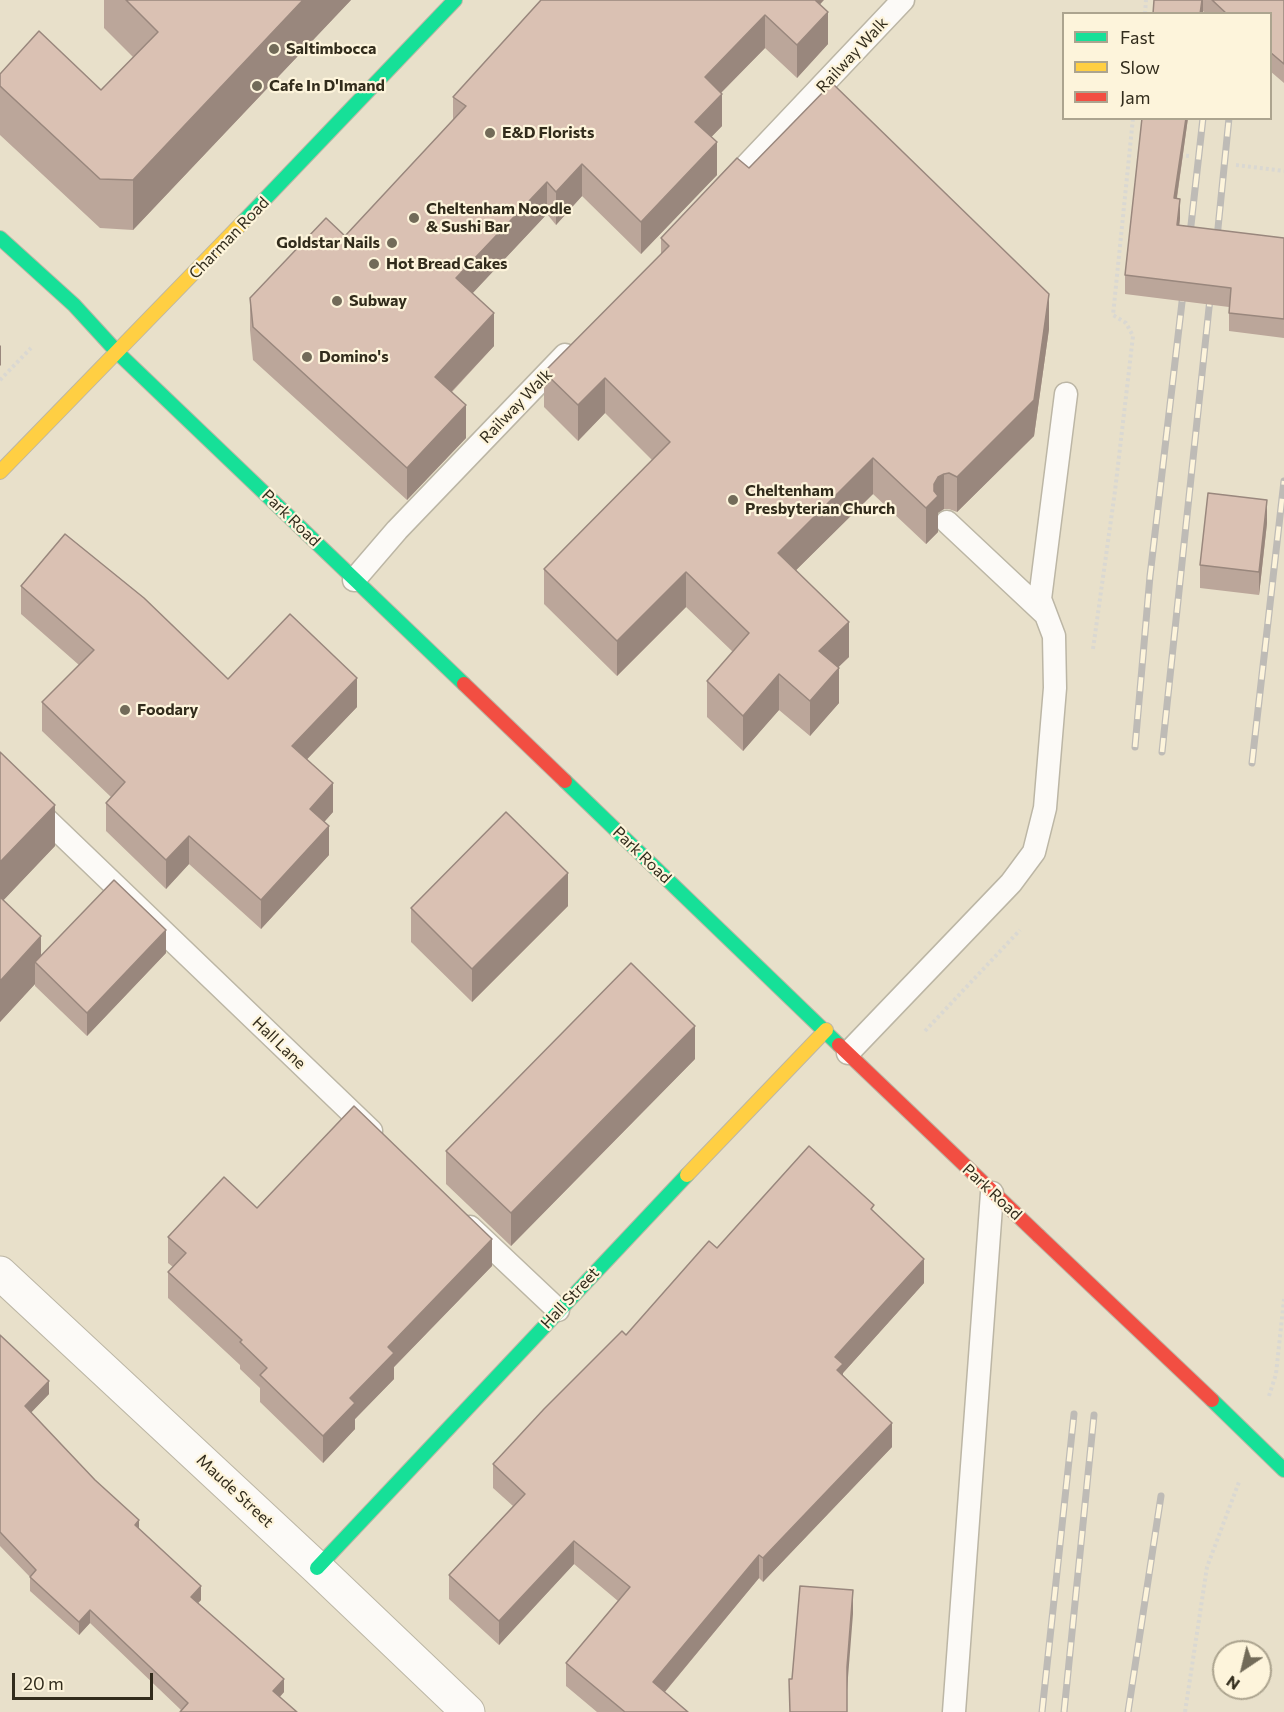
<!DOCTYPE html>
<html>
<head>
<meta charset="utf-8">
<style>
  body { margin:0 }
  #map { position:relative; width:1284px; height:1712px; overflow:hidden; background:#e8e0ca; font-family:Commissioner,sans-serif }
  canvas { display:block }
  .legend { position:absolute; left:1062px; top:12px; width:210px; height:108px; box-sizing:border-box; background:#fdf4db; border:2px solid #aca48f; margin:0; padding:8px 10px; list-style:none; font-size:18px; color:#322c1c }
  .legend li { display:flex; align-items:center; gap:12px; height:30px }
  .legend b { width:30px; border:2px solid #aca48f }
  .north { position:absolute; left:1212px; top:1640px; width:60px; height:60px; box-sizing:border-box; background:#fdf4db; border:2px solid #aca48f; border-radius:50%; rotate:215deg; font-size:16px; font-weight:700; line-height:24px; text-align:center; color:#322c1c }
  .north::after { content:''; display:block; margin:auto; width:21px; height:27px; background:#726b59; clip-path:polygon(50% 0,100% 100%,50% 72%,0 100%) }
  .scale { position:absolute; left:12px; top:1673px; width:141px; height:27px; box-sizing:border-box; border:3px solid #322c1c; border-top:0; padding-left:8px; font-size:18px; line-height:21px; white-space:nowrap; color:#322c1c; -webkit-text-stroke:4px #fdf4db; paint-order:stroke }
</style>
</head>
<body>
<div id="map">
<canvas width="1284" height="1712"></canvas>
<ul class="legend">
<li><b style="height:8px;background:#16e098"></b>Fast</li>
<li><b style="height:8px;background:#ffcf43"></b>Slow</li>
<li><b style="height:8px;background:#f24e42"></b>Jam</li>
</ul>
<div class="north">N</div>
<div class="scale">20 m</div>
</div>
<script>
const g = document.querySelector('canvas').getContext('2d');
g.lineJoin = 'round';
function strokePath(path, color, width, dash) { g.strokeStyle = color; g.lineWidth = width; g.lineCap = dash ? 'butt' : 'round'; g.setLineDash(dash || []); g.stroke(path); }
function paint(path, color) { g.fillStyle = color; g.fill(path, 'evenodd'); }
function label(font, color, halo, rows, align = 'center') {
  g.font = font + ' Commissioner,sans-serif'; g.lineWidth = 4.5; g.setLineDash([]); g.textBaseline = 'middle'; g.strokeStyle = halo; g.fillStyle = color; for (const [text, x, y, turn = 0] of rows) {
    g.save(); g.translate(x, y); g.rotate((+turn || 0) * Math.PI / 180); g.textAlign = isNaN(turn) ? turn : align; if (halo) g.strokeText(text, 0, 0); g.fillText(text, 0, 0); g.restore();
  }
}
const lane = new Path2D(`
  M725 188 903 0
  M947 522 1044 613
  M354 580 397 530 565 355
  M0 775 371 1131
  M848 1053 1011 883 1034 852 1045 808 1055 688 1054 636 1040 599 1066 394
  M470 1227 558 1310
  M954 1712 992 1193`);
const street = new Path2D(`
  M0 1273 317 1568 468 1712`);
const fast = new Path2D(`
  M243 222 455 0
  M0 238 74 305 118 353 464 684
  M565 781 839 1045
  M1212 1400 1284 1470
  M317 1568 687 1175`);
const slow = new Path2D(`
  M0 472 243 222
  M687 1175 826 1030`);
const jam = new Path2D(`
  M464 684 565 781
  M839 1045 1039 1236`);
strokePath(lane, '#bcb6a5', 25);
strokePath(street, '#bcb6a5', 35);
strokePath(fast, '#bcb6a5', 16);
strokePath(slow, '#bcb6a5', 16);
strokePath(jam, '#bcb6a5', 16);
strokePath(new Path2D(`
  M1145 14 1146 0
  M1180 155 1189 156
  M1236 165 1284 171
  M0 380 31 348
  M1093 649 1115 491 1133 336 1126 323 1113 315 1133 118
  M925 1031 1020 930
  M1269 1396 1276 1374 1284 1299
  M1185 1712 1207 1567 1239 1482`), '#dad8d2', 4, [3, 3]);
strokePath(lane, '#fcfaf7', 22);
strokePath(street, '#fcfaf7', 33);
strokePath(fast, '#16e098', 14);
strokePath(slow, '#ffcf43', 14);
strokePath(jam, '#f24e42', 14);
const rail = new Path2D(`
  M1189 243 1203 118
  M1216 248 1229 118
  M1135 747 1150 576 1184 285
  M1162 752 1211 289
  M1252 763 1284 481
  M1042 1712 1074 1414
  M1064 1712 1094 1415
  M1128 1712 1161 1496`);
strokePath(rail, '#bebbb6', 7);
strokePath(rail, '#fdf4db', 4.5, [14]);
const jamBridge = new Path2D(`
  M1039 1236 1212 1400`);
strokePath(jamBridge, '#bcb6a5', 16, []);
strokePath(jamBridge, '#f24e42', 14);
paint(new Path2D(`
  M104 0H351L133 230 100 228 0 135V74L101 90 133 57 104 28Z
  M541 0 820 4 828 44 797 78 765 48 721 93 722 126 711 137 717 175 641 254 582 196 556 225 547 214 472 293 494 346 452 392 466 438 407 500 253 360 250 330V298L345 236 453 120V97Z
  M1154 0H1284V83L1270 71V14H1206L1203 11Z
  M1142 118H1188L1177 198 1180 218 1179 226 1284 238V338L1229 331V307L1125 294V275Z
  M749 168 1049 329 1034 436 957 512 949 509H944L938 512V532L926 544 873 494 796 570 849 657 838 667 839 703 810 736 779 710 743 751 707 717V681L733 652 686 607 617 676 544 604V569L652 460 605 413 578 441 544 407V372L661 254V238Z
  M1267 523 1259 595 1200 588V565Z
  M21 586 228 679 357 707 307 759 333 812 324 822 329 855 261 929 189 864 166 889 106 831V803L111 797 42 731V702L79 665 21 614Z
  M0 752 55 846 3 900 41 956 166 953 87 1036 35 986V984L0 1022Z
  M568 906 472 1002 411 942V908Z
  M695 1059 511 1246 446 1184V1151Z
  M257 1208 492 1266 394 1367V1379L355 1419V1429L323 1463 260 1402V1388L240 1369V1365L168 1298V1272L173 1267 168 1263V1237Z
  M874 1212 924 1283 843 1373V1375L892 1447 763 1582 759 1578 665 1692 688 1712H597L566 1686V1663L618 1601 574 1564 499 1645 449 1599V1575L513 1506 493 1488V1464L717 1248Z
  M0 1335 49 1394 31 1412 139 1529 201 1600 198 1603 284 1692 280 1697 181 1710 90 1623 79 1635 30 1591V1577L0 1546Z`), '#bba69a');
paint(new Path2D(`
  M303 0H351L133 230V180Z
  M804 0H824L804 22Z
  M1202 0H1203V14H1200Z
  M828 12V44L797 78V45Z
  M765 15V48L705 109V77Z
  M722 94V126L695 154V122Z
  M1186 118H1188L1174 217V198Z
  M717 142V175L641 254V222Z
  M582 164V196L556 225V192Z
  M547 182V214L456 311V278Z
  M1180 199V218L1177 244V225Z
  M1049 294V329L1034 436 957 512V477Z
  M494 313V346L435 409V377Z
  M1 345V365L0 366V346Z
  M605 378V413L578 441V405Z
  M466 405V438L407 500V468Z
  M873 458V494L778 588V553Z
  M944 474V509L938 513V532L926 544V508L934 484 938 477Z
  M1267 500V523L1259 595V572Z
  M686 572V607L617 676V641Z
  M849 622V657L819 686V651Z
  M839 668V703L810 736V701Z
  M779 674V710L743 751V716Z
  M357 678V707L292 775V746Z
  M333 783V812L310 838V809Z
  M55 805V846L0 904V862Z
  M329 826V855L261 929V900Z
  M189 836V864L166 889V860Z
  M568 873V906L472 1002V969Z
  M166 930V953L87 1036V1013Z
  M41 936V968L35 962V984L0 1022V981Z
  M695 1026V1059L511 1246V1213Z
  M492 1239V1266L394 1367V1379L355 1419V1429L323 1463V1436L388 1347Z
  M924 1259V1283L843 1373V1388L837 1393 835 1357Z
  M49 1381V1394L25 1419V1406Z
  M892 1423V1447L763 1582V1558Z
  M139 1520V1534L135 1525Z
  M574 1541V1564L499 1645V1621Z
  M759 1555V1578L653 1706V1682Z
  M201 1586V1600L191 1610V1597Z
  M853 1590V1614L847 1690V1667Z
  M90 1610V1623L79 1635V1622Z
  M284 1679V1692L273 1704V1691Z`), '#99877d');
const building = new Path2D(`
  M126 0H303L133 180 100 179 0 86V74L39 31 101 90 158 32Z
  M541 0H815L828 12 797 45 765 15 705 77 722 94 695 122 717 142 641 222 582 164 556 192 547 182 456 278 494 313 435 377 466 405 407 468 253 327 250 298 326 218 345 236 466 106 453 97Z
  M1154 0H1202L1200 14H1153Z
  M1212 0H1284V64L1270 52V14H1227Z
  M832 83 1049 294 1034 400 957 477 949 473 944 474 938 477 934 484V491L938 496 926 508 873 458 778 553 849 622 819 651 839 668 810 701 779 674 743 716 707 681 749 633 686 572 617 641 544 569 670 442 605 378 578 405 544 372 669 246 661 238 737 158 749 168Z
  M1142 118H1186L1174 198 1180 199 1177 225 1284 238V319L1229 313 1231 288 1125 275Z
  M1208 493 1267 500 1259 572 1200 565Z
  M65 534 144 598 228 679 290 614 357 678 292 746 333 783 310 809 329 826 261 900 189 836 166 860 106 803 125 782 42 702 94 650 21 586Z
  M0 752 55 805 0 862Z
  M506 812 568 873 472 969 411 908Z
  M114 880 166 930 87 1013 35 962Z
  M0 897 41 936 0 981Z
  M631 963 695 1026 511 1213 446 1151Z
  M354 1106 492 1239 388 1347 394 1353 350 1398 355 1403 323 1436 260 1375 267 1368 240 1342 242 1340 168 1272 186 1253 168 1237 224 1177 257 1208Z
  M809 1146 874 1205 871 1209 924 1259 835 1357 843 1364 837 1370 892 1423 763 1558 759 1555 653 1682 688 1712H625L566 1663 630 1587 574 1541 499 1621 449 1575 525 1494 493 1464 544 1409 622 1331 626 1335 709 1241 717 1248Z
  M0 1335 49 1381 25 1406 95 1480 139 1520 135 1525 201 1586 191 1597 284 1679 273 1691 297 1712H180L188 1703 90 1610 79 1622 30 1577 36 1570 0 1532Z
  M800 1586 853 1590 847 1667V1712H790L789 1679H792Z`);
paint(building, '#dac1b3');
strokePath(building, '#99877d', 1.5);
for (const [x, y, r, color] of [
  [274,49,6,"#726b59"],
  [257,86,6,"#726b59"],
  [490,133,6,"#726b59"],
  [414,218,6,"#726b59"],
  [392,243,6,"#726b59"],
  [374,264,6,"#726b59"],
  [337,301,6,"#726b59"],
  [307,357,6,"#726b59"],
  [733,500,6,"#726b59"],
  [125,710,6,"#726b59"]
]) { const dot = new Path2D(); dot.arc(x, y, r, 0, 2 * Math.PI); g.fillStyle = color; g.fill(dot); strokePath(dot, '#fdf4db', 2); }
label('bold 16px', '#322c1c', '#fdf4db', [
  ["Saltimbocca",286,49],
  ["Cafe In D'Imand",269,86],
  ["E&D Florists",502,133],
  ["Cheltenham Noodle",426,209],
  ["& Sushi Bar",426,227],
  ["Goldstar Nails",380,243,"right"],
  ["Hot Bread Cakes",386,264],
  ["Subway",349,301],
  ["Domino's",319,357],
  ["Cheltenham",745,491],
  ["Presbyterian Church",745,509],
  ["Foodary",137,710]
], 'left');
label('16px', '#322c1c', '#fdf4db', [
  ["Railway Walk",852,55,-47],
  ["Charman Road",229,238,-46],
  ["Railway Walk",516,406,-46],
  ["Park Road",291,518,44],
  ["Park Road",642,855,44],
  ["Hall Lane",279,1043,44],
  ["Park Road",992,1192,43],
  ["Hall Street",570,1298,-47],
  ["Maude Street",235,1491,43]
]);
</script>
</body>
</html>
